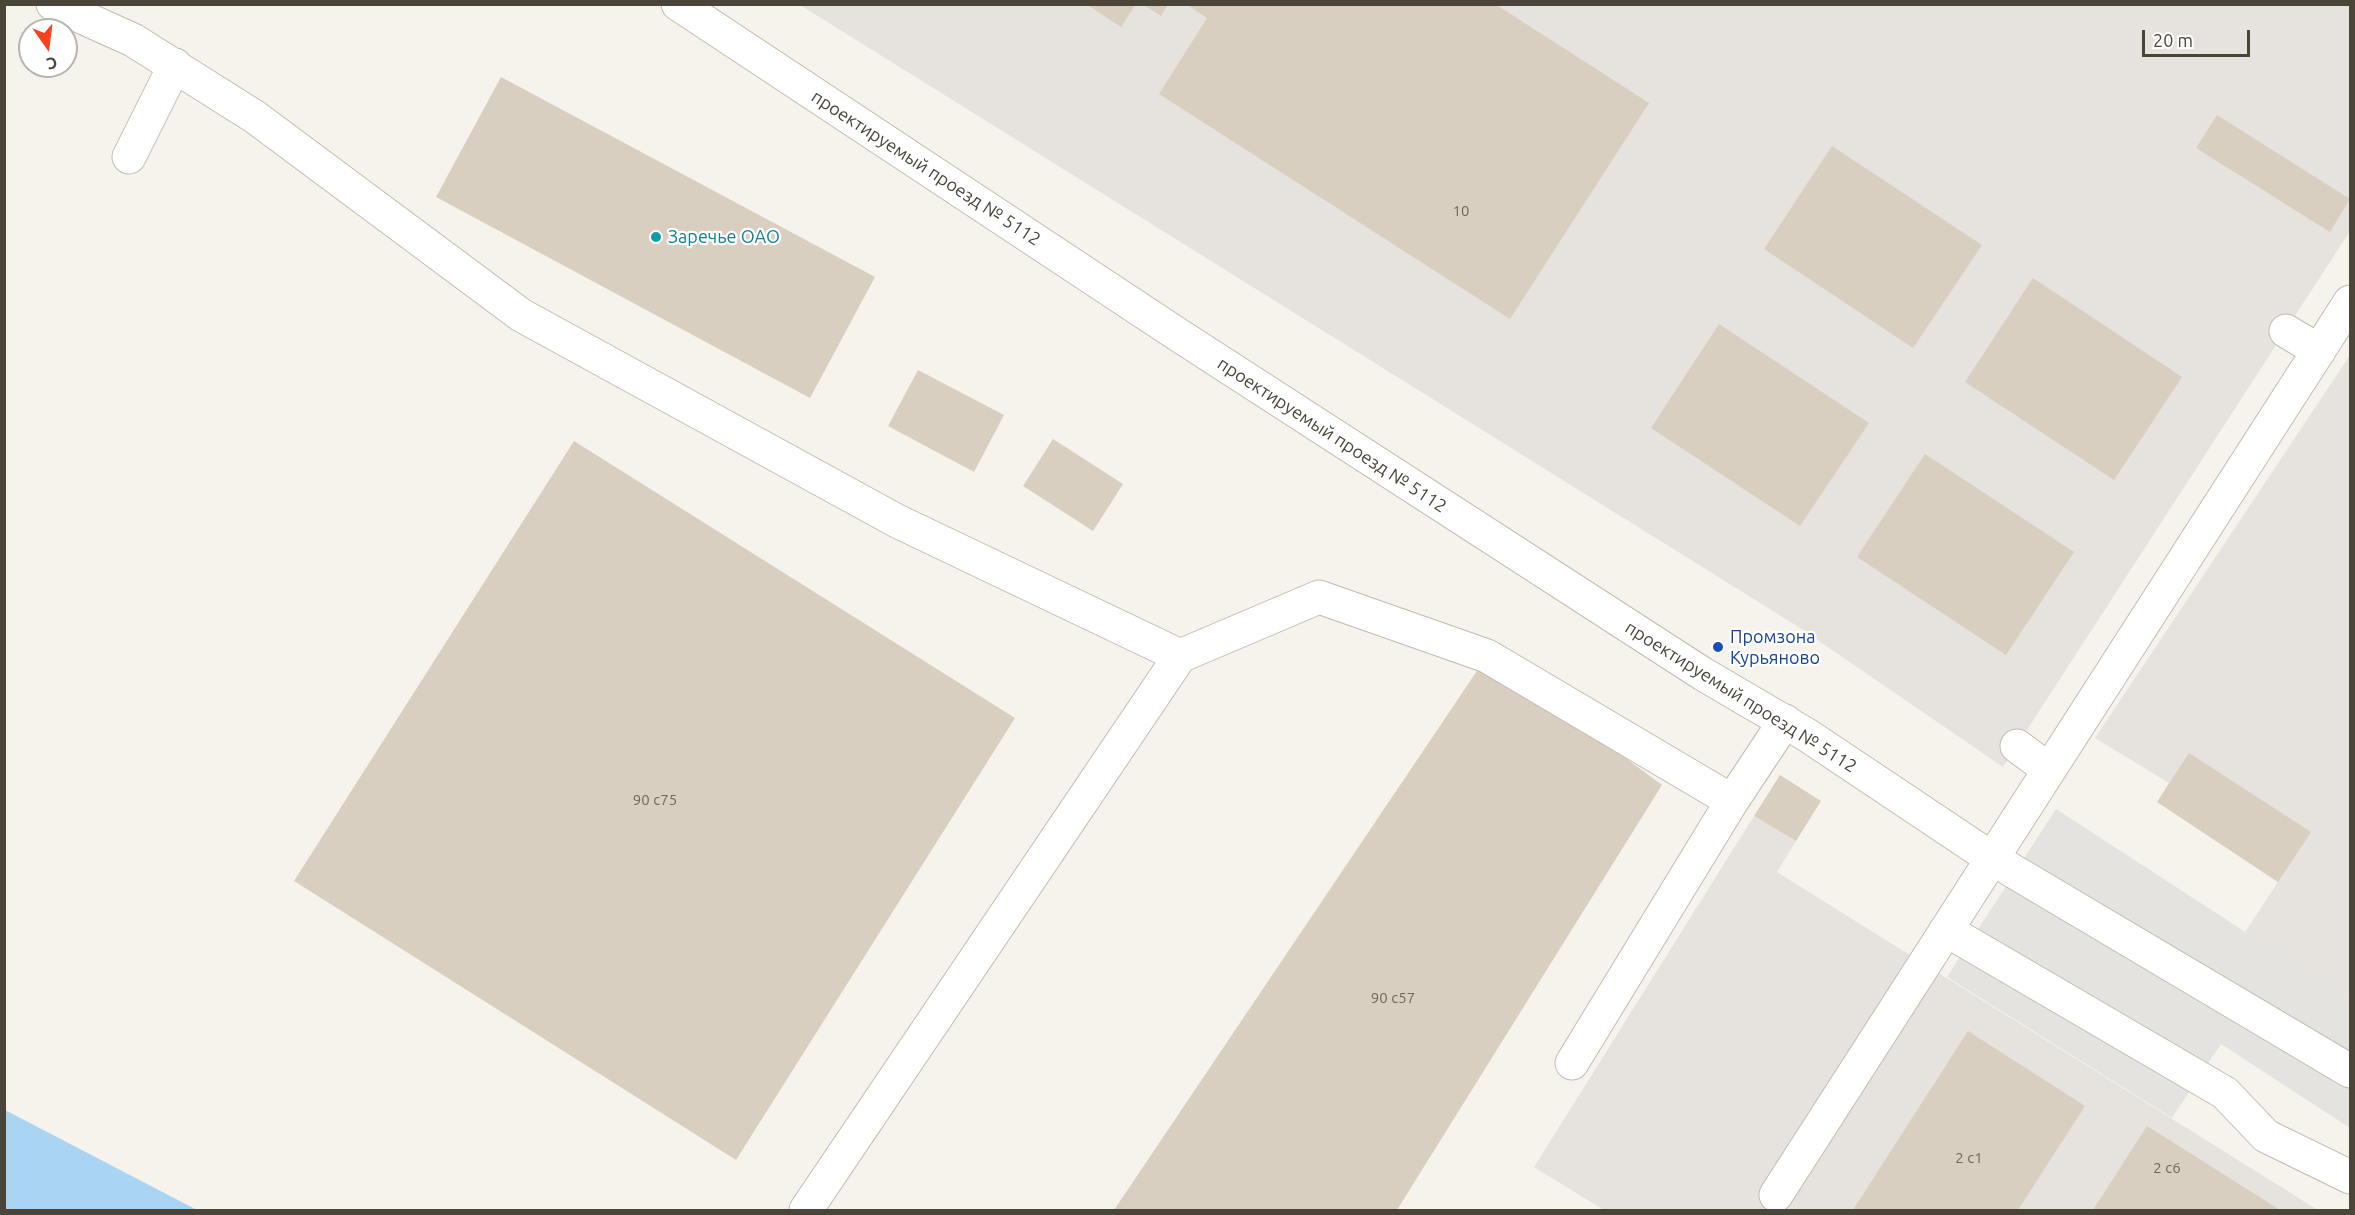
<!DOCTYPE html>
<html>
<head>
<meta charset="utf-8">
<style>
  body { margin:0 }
  #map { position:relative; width:2355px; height:1215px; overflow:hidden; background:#f6f3ec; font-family:Ubuntu,sans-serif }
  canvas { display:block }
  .frame { position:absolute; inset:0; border:6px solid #4b4439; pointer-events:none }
  .north { position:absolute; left:18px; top:18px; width:60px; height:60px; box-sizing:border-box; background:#fff; border:2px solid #b7b4b0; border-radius:50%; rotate:166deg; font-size:16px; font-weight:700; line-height:24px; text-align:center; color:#4b4439 }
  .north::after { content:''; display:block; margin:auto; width:21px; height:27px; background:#fc3f1d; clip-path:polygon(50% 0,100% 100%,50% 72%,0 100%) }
  .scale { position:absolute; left:2142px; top:30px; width:108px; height:27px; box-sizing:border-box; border:3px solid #4b4439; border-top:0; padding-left:8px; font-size:18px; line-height:21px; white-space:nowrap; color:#4b4439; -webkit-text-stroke:4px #fff; paint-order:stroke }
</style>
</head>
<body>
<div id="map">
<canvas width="2355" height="1215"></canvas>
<div class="frame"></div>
<div class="north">С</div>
<div class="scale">20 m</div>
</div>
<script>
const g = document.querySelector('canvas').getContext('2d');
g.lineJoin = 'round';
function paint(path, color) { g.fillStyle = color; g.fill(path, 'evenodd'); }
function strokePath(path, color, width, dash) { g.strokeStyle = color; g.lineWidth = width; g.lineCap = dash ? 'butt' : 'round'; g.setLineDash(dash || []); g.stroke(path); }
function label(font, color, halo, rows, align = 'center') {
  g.font = font + ' Ubuntu,sans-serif'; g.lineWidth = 4.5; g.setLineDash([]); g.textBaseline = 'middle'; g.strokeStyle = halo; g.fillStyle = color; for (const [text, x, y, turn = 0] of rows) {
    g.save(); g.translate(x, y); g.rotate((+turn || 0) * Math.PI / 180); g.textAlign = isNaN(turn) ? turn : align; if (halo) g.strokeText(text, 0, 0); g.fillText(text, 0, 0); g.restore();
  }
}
paint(new Path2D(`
  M800 5H2350V231L2003 767 1797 626Z
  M2350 355V1000L2245 932 2278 882 2157 802 2169 783 2095 738Z
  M1754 816 1796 841 1777 872 2318 1210H1604L1534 1167Z`), '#e6e2dd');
paint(new Path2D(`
  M2056 809 2350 1000V1128L2221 1044 2172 1118 1947 977Z`), '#e5e3e0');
paint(new Path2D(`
  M5 1110 197 1210H5Z`), '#a9d4f2');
paint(new Path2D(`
  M1086 4H1136L1121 27Z
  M1142 4H1168L1161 16Z
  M1186 4H1495L1649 103 1510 319 1159 94 1207 18Z
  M501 77 875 277 810 398 436 197Z
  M2217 115 2350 199 2330 232 2196 148Z
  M1832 146 1982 245 1913 348 1764 249Z
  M2033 278 2182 377 2114 480 1965 382Z
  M1719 324 1869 423 1800 526 1651 428Z
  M918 370 1004 415 974 472 888 426Z
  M1053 439 1123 484 1093 531 1023 486Z
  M574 441 1015 718 736 1160 294 881Z
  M1925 454 2074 552 2006 655 1857 557Z
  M1487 656 1662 785 1397 1210H1114Z
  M2189 753 2311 832 2278 882 2157 802Z
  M1780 775 1821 801 1796 841 1754 816Z
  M1968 1031 2085 1106 2018 1210H1853Z
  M2147 1126 2280 1210H2093Z`), '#d8cfc1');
const minor = new Path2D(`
  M53 4 133 40 255 117 521 315 897 521 1180 656
  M678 4 1177 334 1703 674 1807 735 1991 858 2350 1071
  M129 157 175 65
  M2286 331 2319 351
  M2017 746 2048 769
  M1946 930 2225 1093 2266 1136 2350 1177
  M1572 1063 1732 801 1785 721
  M1776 1195 2350 302
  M806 1210 1180 656 1319 597 1487 656 1732 801`);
strokePath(minor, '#c2bbae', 35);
strokePath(minor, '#fff', 33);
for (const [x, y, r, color] of [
  [656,237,6,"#0f9aa8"],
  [1718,647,6,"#1a4fb4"]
]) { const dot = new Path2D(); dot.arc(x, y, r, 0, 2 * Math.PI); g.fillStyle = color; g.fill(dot); strokePath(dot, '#fff', 2); }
label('15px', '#6e675b', null, [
  ["10",1461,211],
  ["90 с75",655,800],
  ["90 с57",1393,998],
  ["2 с1",1969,1158],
  ["2 с6",2167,1168]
]);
label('18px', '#4b4439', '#fff', [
  ["проектируемый проезд № 5112",926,168,33],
  ["проектируемый проезд № 5112",1332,435,33],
  ["проектируемый проезд № 5112",1741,697,32]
]);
label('18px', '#0d838f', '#fff', [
  ["Заречье ОАО",668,237]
], 'left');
label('18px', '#164399', '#fff', [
  ["Промзона",1730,637],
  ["Курьяново",1730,658]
], 'left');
</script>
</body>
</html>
